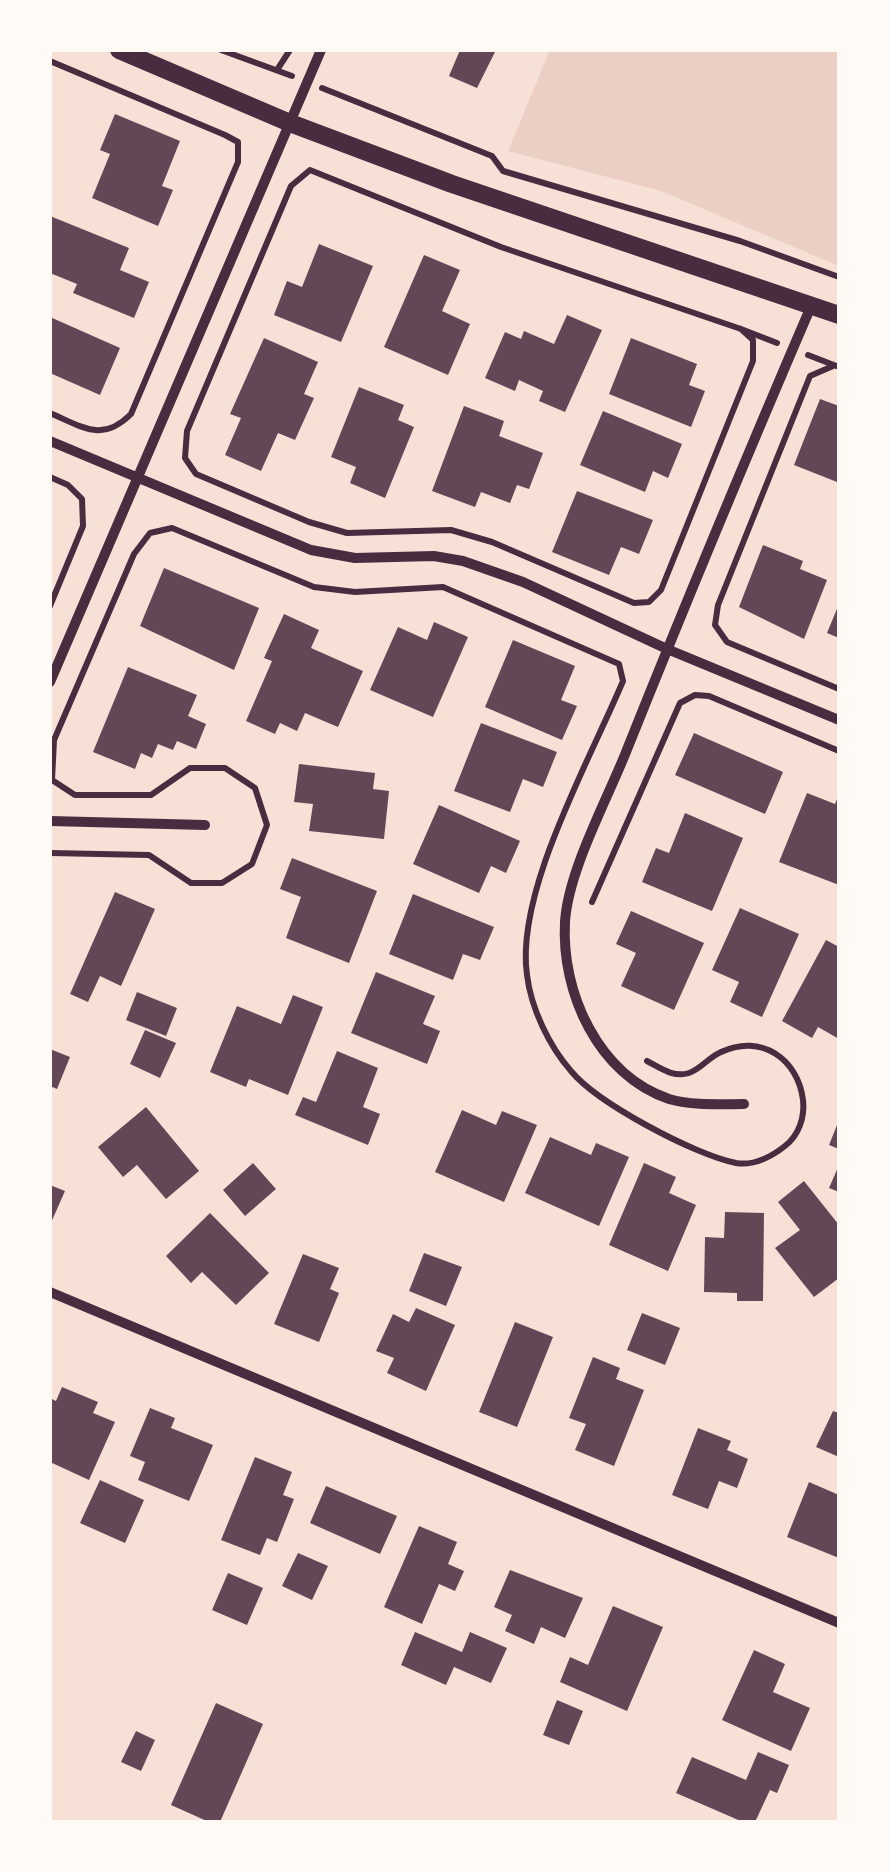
<!DOCTYPE html>
<html>
<head>
<meta charset="utf-8">
<style>
  body { margin:0 }
  #map { position:relative; width:889px; height:1872px; overflow:hidden; background:#f7e1d7; font-family:"DejaVu Sans",sans-serif }
  canvas { display:block }
  .frame { position:absolute; inset:0; border:52px solid #fffaf5; pointer-events:none }
</style>
</head>
<body>
<div id="map">
<canvas width="889" height="1872"></canvas>
<div class="frame"></div>
</div>
<script>
const g = document.querySelector('canvas').getContext('2d');
g.lineJoin = 'round';
function paint(path, color) { g.fillStyle = color; g.fill(path, 'evenodd'); }
function strokePath(path, color, width, dash) { g.strokeStyle = color; g.lineWidth = width; g.lineCap = dash ? 'butt' : 'round'; g.setLineDash(dash || []); g.stroke(path); }
paint(new Path2D(`
  M550 50H839V266L661 191 508 151Z`), '#ebcfc5');
paint(new Path2D(`
  M460 50H496L477 88 449 76Z
  M115 114 180 141 162 186 173 190 158 226 92 198 110 154 100 150Z
  M50 216 129 248 120 270 149 282 134 318 73 293 77 284 50 273Z
  M319 244 373 266 341 342 274 315 287 281 302 287Z
  M424 255 460 270 442 311 470 324 448 375 384 347Z
  M567 315 602 330 565 412 539 401 543 391 519 380 515 391 485 378 505 332 521 339 524 331 554 344Z
  M50 317 120 348 100 395 50 373Z
  M264 338 318 362 304 394 314 398 295 440 278 433 261 471 225 455 241 418 230 414Z
  M631 338 697 364 689 385 705 391 691 427 609 394Z
  M359 387 404 405 398 420 414 427 385 498 350 483 356 467 331 457Z
  M820 399 839 406 837 482 794 465Z
  M464 406 504 421 499 436 543 453 529 489 517 485 510 503 481 492 475 507 432 491Z
  M603 411 682 444 668 478 653 471 645 492 580 465Z
  M577 491 653 520 639 554 621 547 609 575 552 552Z
  M763 545 803 561 800 569 827 580 804 639 739 607Z
  M164 568 259 608 234 670 140 626Z
  M839 604V638L827 633Z
  M284 614 319 630 311 648 363 671 338 727 305 713 297 731 280 723 275 734 246 721 272 661 264 658Z
  M434 622 468 637 433 717 370 690 398 627 427 640Z
  M513 640 575 666 561 700 577 706 562 740 485 707Z
  M128 667 197 695 188 716 206 724 196 749 177 741 173 750 158 744 152 758 141 753 135 769 93 752Z
  M481 723 557 752 543 787 523 779 510 812 454 791Z
  M694 733 783 772 765 814 675 775Z
  M299 764 375 773 373 789 389 791 384 839 309 831 313 804 294 802Z
  M807 793 835 804 839 794V885L779 862Z
  M439 805 520 841 506 873 491 866 479 893 413 864Z
  M685 813 743 838 712 911 642 882 656 848 669 853Z
  M292 858 377 891 349 963 286 938 301 897 280 889Z
  M115 892 155 909 121 986 100 976 88 1002 70 994Z
  M413 894 494 927 480 960 463 954 453 980 389 954Z
  M740 908 799 934 762 1017 730 1002 739 982 712 970Z
  M631 911 704 943 674 1010 621 986 636 953 616 944Z
  M826 940 839 947V1039L818 1027 812 1038 782 1021Z
  M376 972 435 996 423 1024 440 1031 427 1064 351 1033Z
  M137 992 177 1008 166 1036 126 1020Z
  M293 995 323 1007 288 1095 249 1079 246 1087 210 1072 237 1006 281 1024Z
  M145 1030 176 1043 160 1078 130 1064Z
  M50 1049 70 1057 57 1089 50 1086Z
  M337 1051 378 1068 363 1107 380 1114 368 1145 295 1115 303 1097 316 1102Z
  M146 1107 199 1171 166 1199 137 1165 123 1177 98 1147Z
  M462 1110 496 1125 502 1111 537 1125 504 1202 435 1172Z
  M839 1120V1149L829 1145Z
  M550 1137 591 1155 596 1143 629 1157 599 1226 525 1193Z
  M253 1163 276 1189 245 1216 223 1190Z
  M644 1163 676 1177 669 1193 696 1205 668 1271 609 1245Z
  M839 1165V1192L829 1188Z
  M804 1181 839 1225V1278L814 1297 775 1248 800 1230 778 1202Z
  M50 1185 65 1191 50 1225Z
  M725 1212 764 1213 763 1301H737V1293L704 1292 705 1237 724 1238Z
  M210 1213 269 1273 236 1305 202 1272 191 1283 166 1256Z
  M424 1253 462 1267 446 1306 409 1291Z
  M303 1254 339 1268 330 1289 339 1293 319 1342 274 1324Z
  M416 1308 455 1325 426 1391 387 1373 394 1358 376 1351 393 1314 409 1322Z
  M642 1313 680 1328 665 1365 627 1350Z
  M515 1322 553 1337 517 1427 479 1412Z
  M593 1357 620 1368 616 1379 644 1390 614 1466 575 1450 586 1424 569 1418Z
  M62 1387 98 1402 93 1413 115 1422 89 1480 50 1462V1398L56 1401Z
  M150 1408 175 1418 171 1428 213 1445 189 1501 138 1480 145 1462 130 1456Z
  M833 1411 839 1413V1457L816 1447Z
  M698 1428 731 1441 727 1450 748 1459 737 1488 719 1481 708 1509 672 1495Z
  M255 1457 292 1472 283 1495 294 1499 277 1542 267 1538 260 1555 221 1540Z
  M100 1480 144 1500 125 1543 80 1523Z
  M809 1482 839 1495V1558L787 1537Z
  M326 1486 397 1516 380 1554 310 1523Z
  M419 1526 457 1542 448 1564 464 1571 455 1591 439 1584 422 1624 384 1607Z
  M298 1553 328 1566 312 1600 282 1586Z
  M510 1570 583 1598 565 1638 541 1627 534 1644 505 1631 512 1615 494 1607Z
  M228 1573 263 1588 247 1625 212 1610Z
  M613 1606 663 1627 627 1711 560 1682 570 1657 588 1665Z
  M415 1632 462 1652 470 1632 507 1648 491 1683 454 1667 446 1685 401 1665Z
  M754 1650 785 1664 773 1692 810 1708 791 1751 722 1720Z
  M557 1700 583 1711 569 1745 543 1735Z
  M216 1703 263 1724 220 1822H209L171 1805Z
  M136 1731 155 1740 141 1771 121 1762Z
  M758 1752 789 1765 777 1793 770 1790 755 1822H743L676 1793 692 1757 746 1780Z`), '#644757');
strokePath(new Path2D(`
  M221 50 292 76
  M50 61 225 135 238 142V162L131 414C102 443 83 427 50 413
  M277 70 290 50
  M322 88 492 156 503 171 740 241 839 277
  M741 329 753 340V361L661 590 649 602 634 603 492 542 451 530 347 533 309 522 196 474 185 458 187 431 291 186 310 170 501 247 741 329 777 343
  M808 355 839 367
  M833 366 810 376 718 605 715 625 727 642 839 689
  M50 477 68 485 82 499 83 526 50 606
  M50 853 149 855 191 883H222L252 864 267 825 255 788 225 768H190L151 795H75L52 780 54 740 134 554 150 533 172 528 314 587 355 592 443 587 619 664 623 681C590 760 515 892 527 975 531 1008 549 1046 571 1071 597 1103 695 1155 736 1163 754 1166 771 1157 785 1146 799 1135 805 1117 803 1100 798 1059 761 1033 721 1052 709 1057 701 1069 689 1073 674 1078 660 1068 647 1061
  M592 902 680 703 695 695 709 696 839 751`), '#4a2c40', 6);
strokePath(new Path2D(`
  M50 441 311 550 355 558 434 556 463 561 523 582 667 649 839 720
  M50 682 321 50
  M50 821 205 825
  M744 1104C720 1104 693 1106 669 1099 598 1075 561 992 565 922 568 871 607 800 626 752 686 602 748 453 812 304
  M50 1292 839 1623`), '#4a2c40', 10);
strokePath(new Path2D(`
  M119 50 290 123 452 184 839 315`), '#4a2c40', 18);
</script>
</body>
</html>
